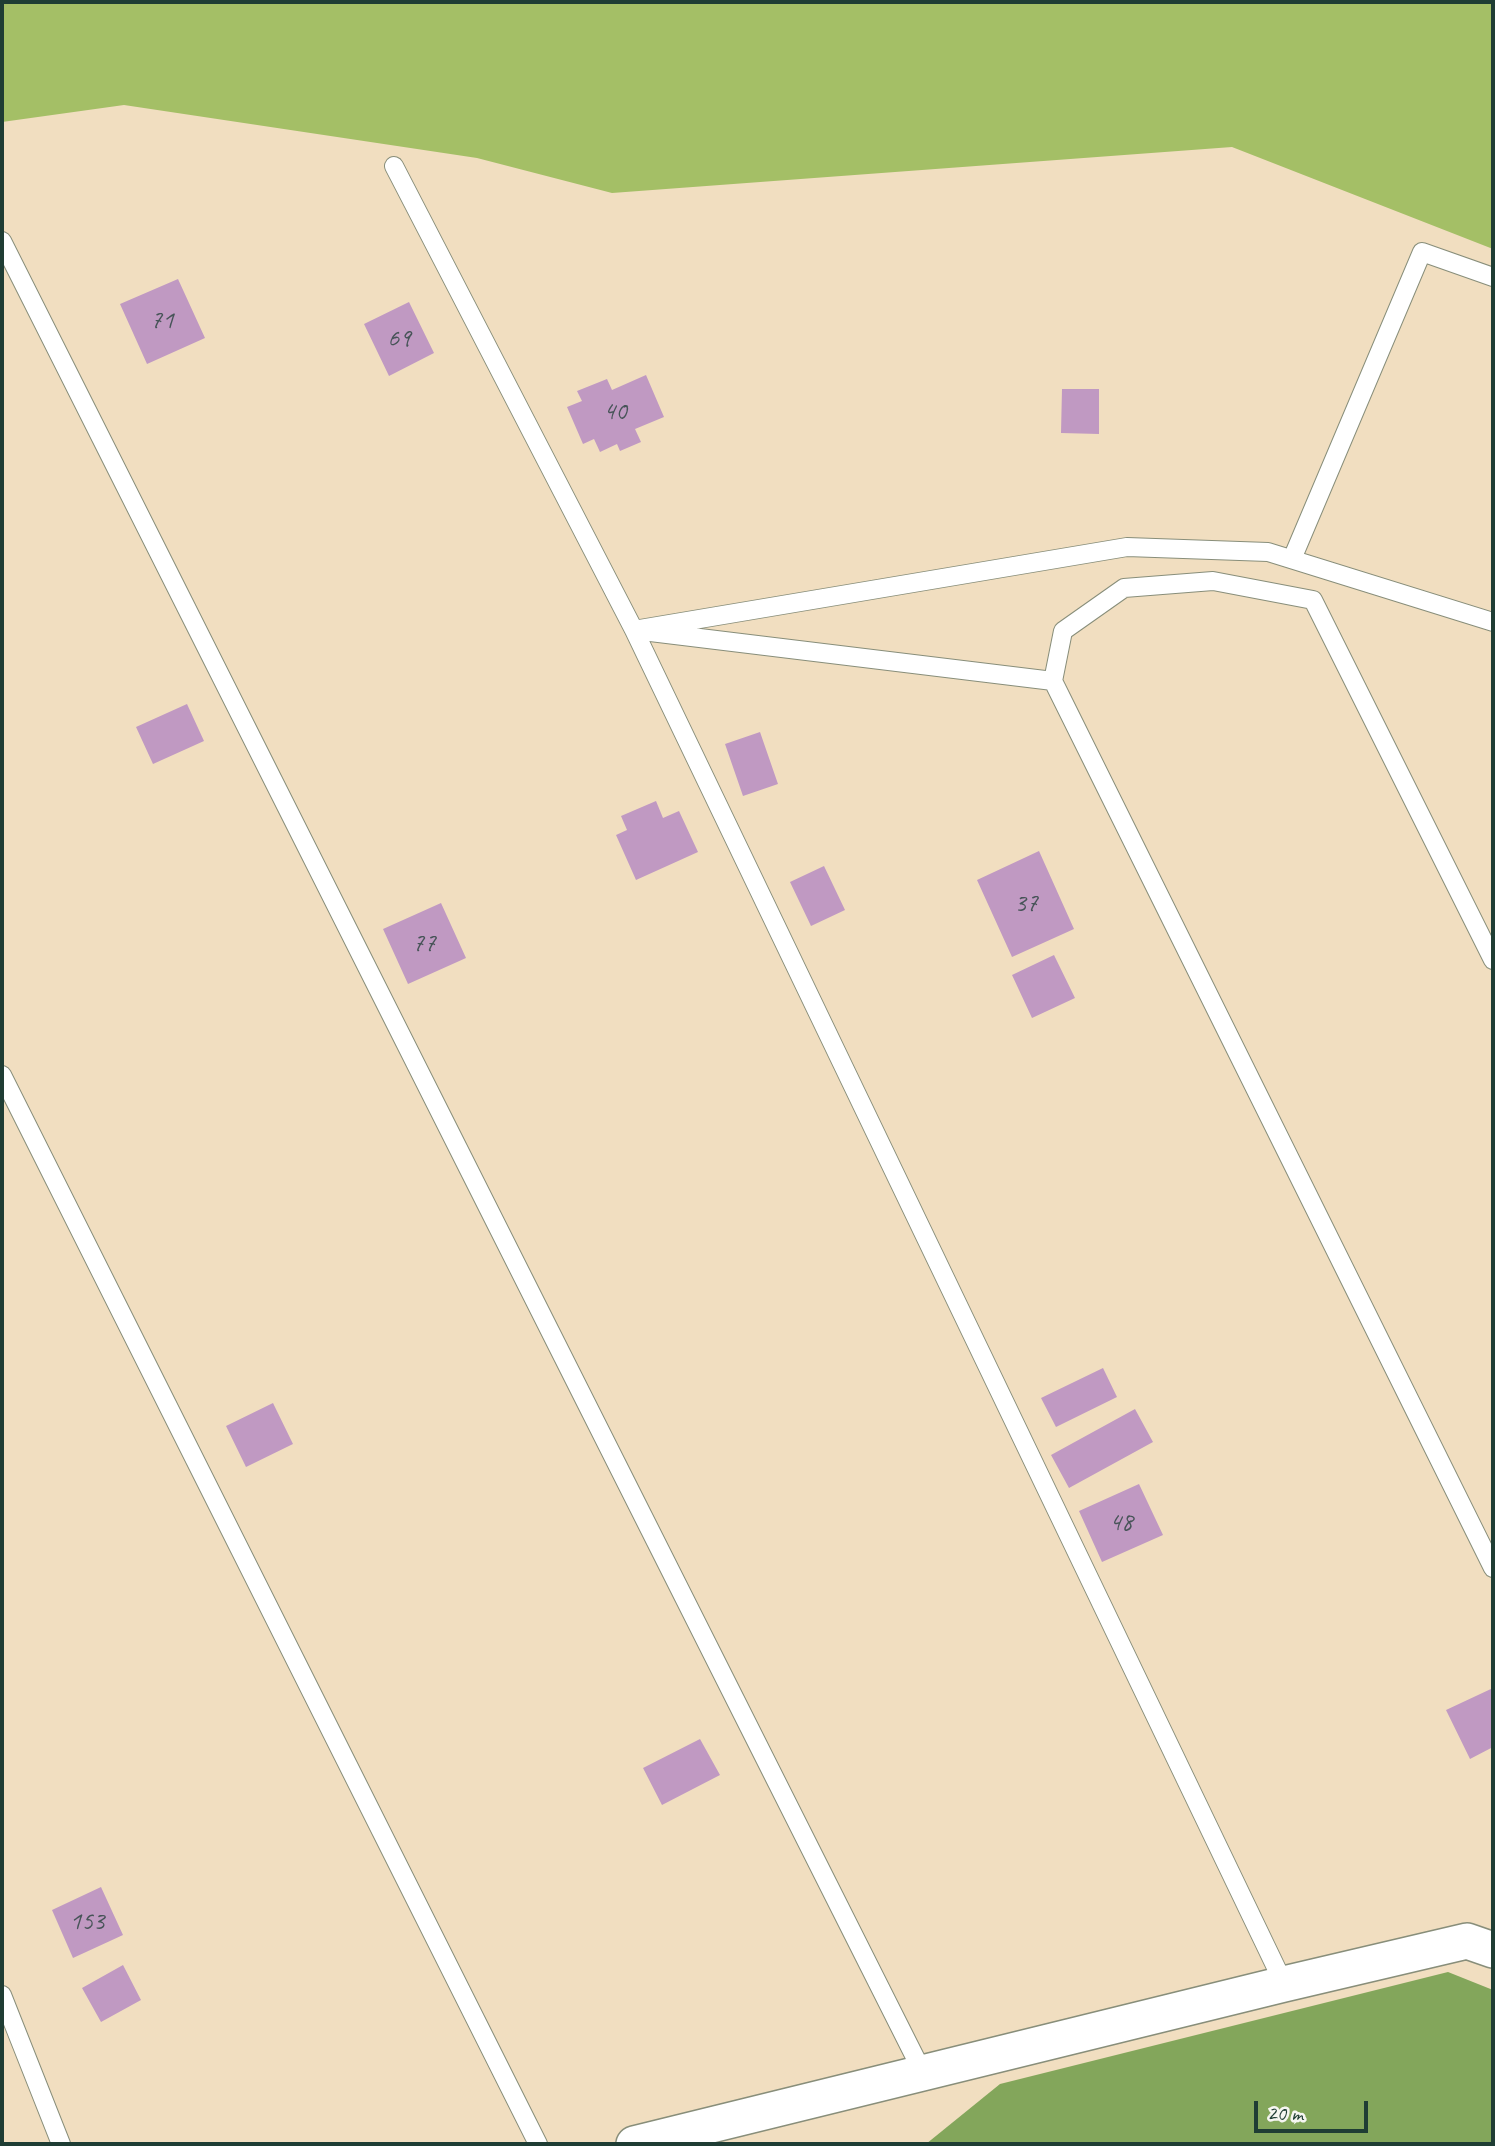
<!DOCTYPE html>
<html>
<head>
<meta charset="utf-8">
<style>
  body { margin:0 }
  #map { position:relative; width:1495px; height:2146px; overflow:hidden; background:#f1dec0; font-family:Caveat,sans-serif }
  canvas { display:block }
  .frame { position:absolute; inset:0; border:4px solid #1f3d34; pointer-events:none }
  .scale { position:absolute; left:1254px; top:2101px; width:114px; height:32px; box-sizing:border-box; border:4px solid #1f3d34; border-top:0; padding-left:9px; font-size:21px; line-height:24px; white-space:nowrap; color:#1f3d34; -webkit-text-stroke:5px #f6f6f2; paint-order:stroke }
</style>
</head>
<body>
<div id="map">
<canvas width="1495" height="2146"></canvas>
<div class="frame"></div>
<div class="scale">20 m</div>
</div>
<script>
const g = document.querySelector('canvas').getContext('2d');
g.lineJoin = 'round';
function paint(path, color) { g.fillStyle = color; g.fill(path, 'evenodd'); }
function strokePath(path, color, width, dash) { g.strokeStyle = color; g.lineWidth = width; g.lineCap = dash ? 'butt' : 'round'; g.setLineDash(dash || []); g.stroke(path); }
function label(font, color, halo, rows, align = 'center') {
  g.font = font + ' Caveat,sans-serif'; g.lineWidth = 7; g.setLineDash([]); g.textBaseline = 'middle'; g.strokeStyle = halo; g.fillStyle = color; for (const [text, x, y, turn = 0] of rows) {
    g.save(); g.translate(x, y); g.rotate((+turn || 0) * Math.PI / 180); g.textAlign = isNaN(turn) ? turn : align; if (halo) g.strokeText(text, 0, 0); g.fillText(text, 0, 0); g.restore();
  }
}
paint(new Path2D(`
  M2 2H1493V249L1232 147 612 193 477 158 124 105 2 122Z`), '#a4bf66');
paint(new Path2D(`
  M1448 1972 1493 1990V2144H926L1000 2084Z`), '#83a65b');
paint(new Path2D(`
  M178 279 205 338 147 364 120 304Z
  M409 302 434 353 389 376 364 324Z
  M646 375 664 417 635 429 641 442 620 451 617 444 600 452 594 439 583 444 567 407 582 401 577 391 607 379 612 390Z
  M1062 389H1099V434L1061 433Z
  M187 704 204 741 153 764 136 727Z
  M760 732 778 784 743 796 725 744Z
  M656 801 663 818 679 811 698 852 636 880 616 835 627 830 621 816Z
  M1039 851 1074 929 1012 957 977 880Z
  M824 866 845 910 811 926 790 882Z
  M441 903 466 958 408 984 383 929Z
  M1054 955 1075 998 1032 1018 1012 975Z
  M1103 1368 1117 1397 1056 1427 1041 1398Z
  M273 1403 293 1444 246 1467 226 1426Z
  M1135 1409 1153 1442 1069 1488 1051 1455Z
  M1139 1484 1163 1535 1102 1562 1079 1511Z
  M1493 1688V1747L1470 1759 1446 1710Z
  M700 1739 720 1775 662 1805 643 1768Z
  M101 1887 123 1935 73 1958 52 1910Z
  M123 1965 141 2000 101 2022 82 1988Z`), '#c099c2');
const service = new Path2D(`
  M394 166 634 630 1127 547 1268 552 1493 622
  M2 241 923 2073
  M1292 559 1422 252 1493 277
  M1053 681 634 630 1284 1984
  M1493 960 1313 600 1213 581 1124 588 1063 631 1053 681 1493 1568
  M2 1075 538 2144
  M2 1995 61 2144`);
const minor = new Path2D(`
  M634 2144 1284 1984 1467 1941 1493 1950`);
strokePath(service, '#888e7a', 20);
strokePath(minor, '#888e7a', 38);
strokePath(service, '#fff', 18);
strokePath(minor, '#fff', 35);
label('26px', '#475458', null, [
  ["71",162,321],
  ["69",399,339],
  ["40",615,412],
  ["37",1026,904],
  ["77",424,944],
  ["48",1121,1523],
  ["153",87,1922]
]);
</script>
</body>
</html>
